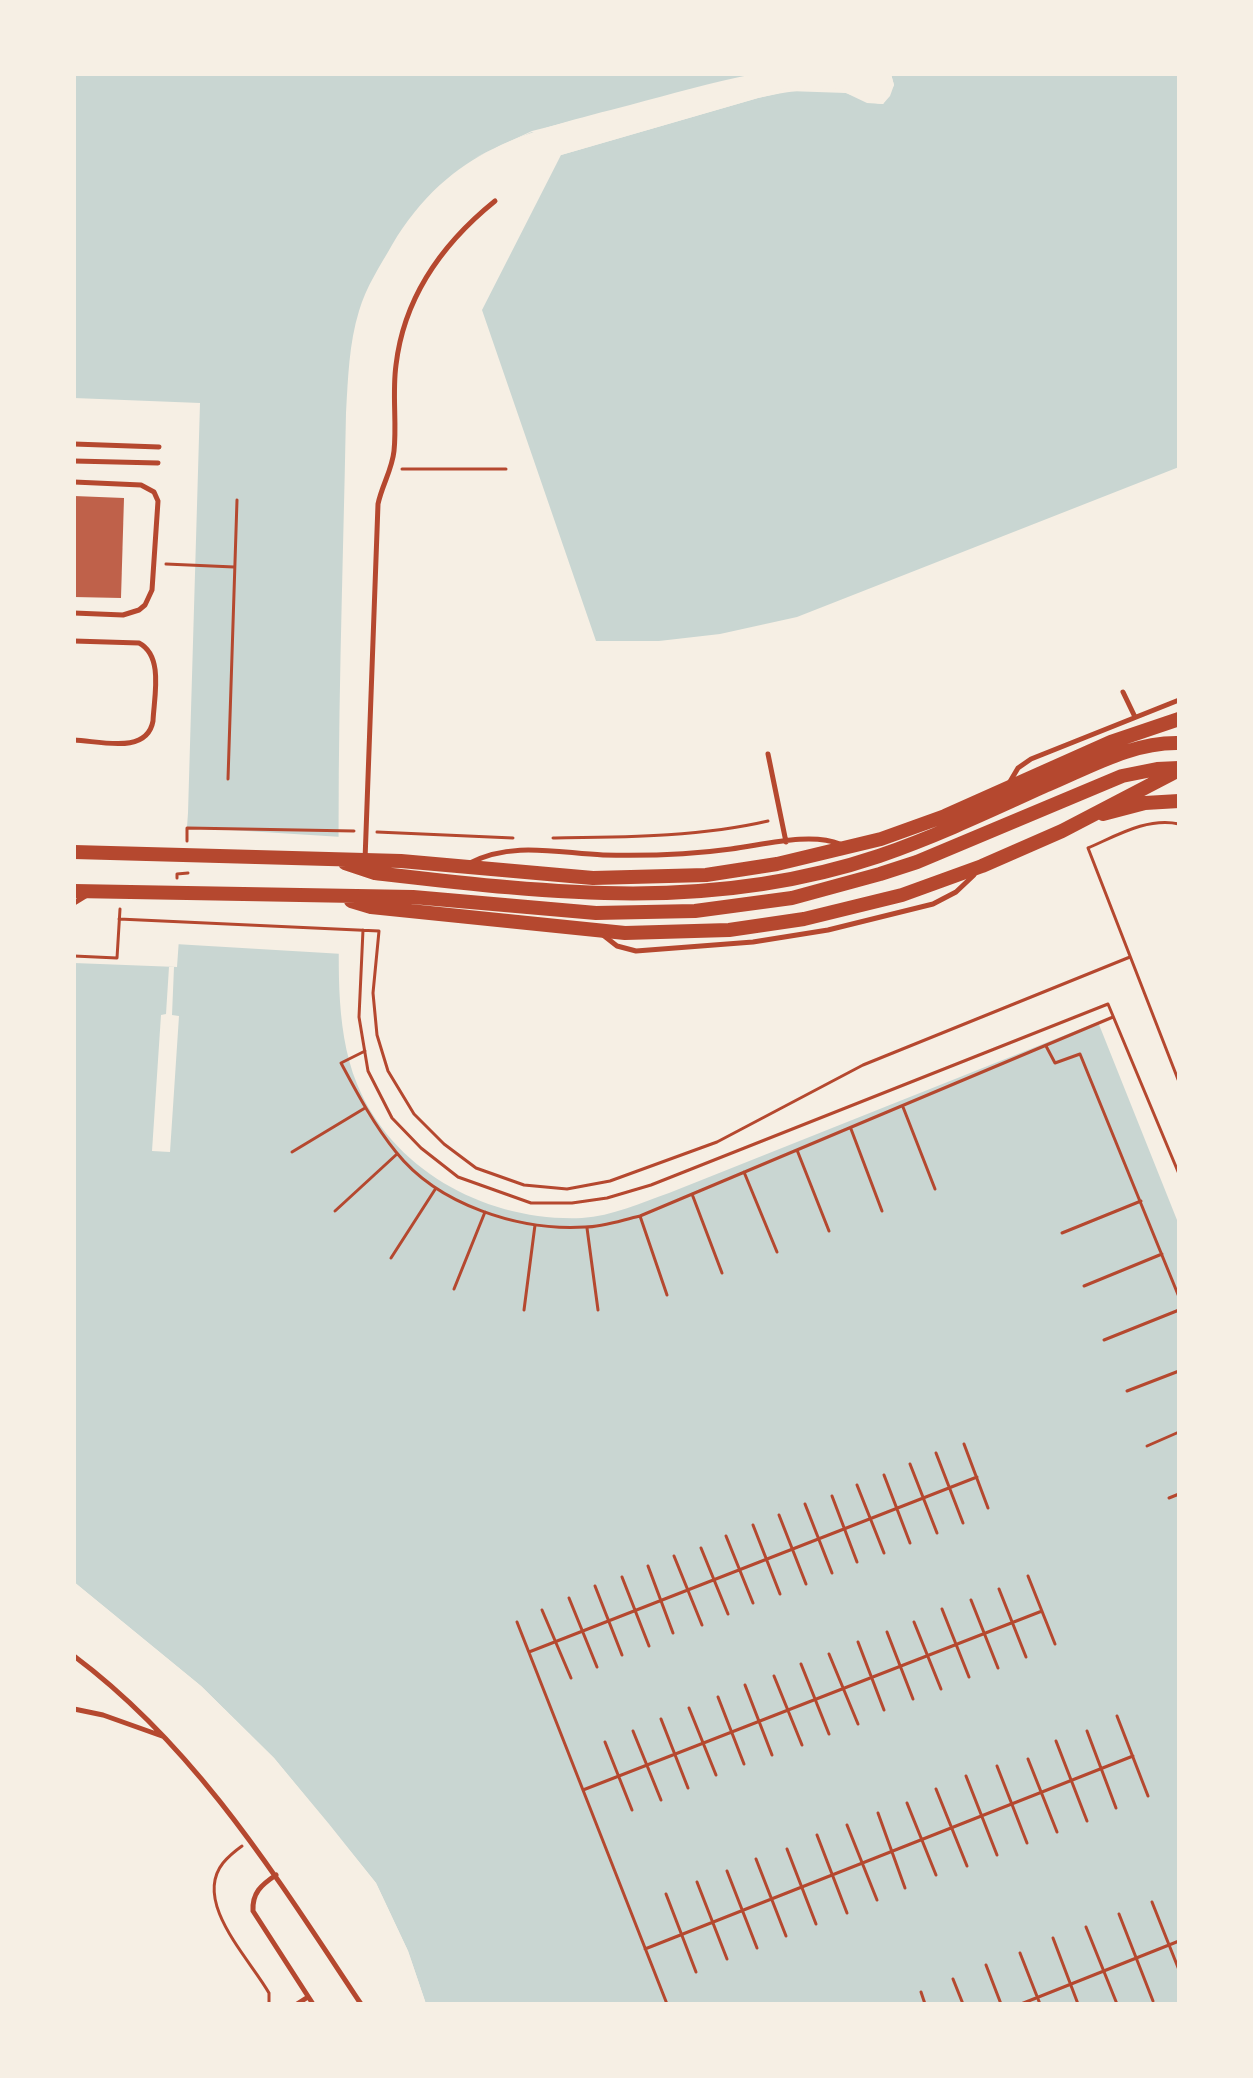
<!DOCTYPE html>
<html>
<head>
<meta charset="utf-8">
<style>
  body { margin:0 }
  #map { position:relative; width:1253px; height:2078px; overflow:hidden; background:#f6efe4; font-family:Cabin,sans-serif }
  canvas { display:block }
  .frame { position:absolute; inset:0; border:76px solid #f6efe4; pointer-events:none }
</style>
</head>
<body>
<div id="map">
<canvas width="1253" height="2078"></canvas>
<div class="frame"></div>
</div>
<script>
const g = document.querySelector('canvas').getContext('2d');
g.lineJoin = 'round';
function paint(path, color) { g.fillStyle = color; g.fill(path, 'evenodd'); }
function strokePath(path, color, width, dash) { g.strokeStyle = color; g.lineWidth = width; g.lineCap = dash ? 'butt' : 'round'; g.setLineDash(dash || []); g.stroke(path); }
paint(new Path2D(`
  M74 74H754C712 82 671 94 630 105 526 132 451 147 392 245 380 266 366 287 359 311 349 343 348 379 346 413 343 573 337 732 339 892 340 955 333 1024 357 1084 393 1172 489 1222 582 1218 612 1216 641 1203 669 1193L1098 1022 1179 1225V2004H426L408 1951 376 1883 274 1758 201 1686 74 1582V963L177 967 188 813 200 403 74 398Z
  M891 74H1179V467L797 617 720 634 659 641H596L482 310 561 155 758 98C785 92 819 85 846 93 860 98 868 103 883 104L894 85Z`), '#c9d6d2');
paint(new Path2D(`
  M758 74 755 78 537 134 532 132 472 159 532 131Z
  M887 74H891L894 85 890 96 883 104 867 103 846 93 788 91 758 98 561 155 559 151 757 94 787 88 846 89 868 99 881 100 890 85Z
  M183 827 342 837 343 954 175 944Z
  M169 967H174L172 1015 179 1016 170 1152 152 1151 161 1015 166 1014Z
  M74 1582 201 1686 274 1758 329 1824 376 1883 408 1951 426 2004H421L404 1953 372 1886 326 1827 271 1761 198 1688 74 1587Z`), '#f6efe4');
paint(new Path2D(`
  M74 496 124 498 121 598 74 597Z`), '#bf614a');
strokePath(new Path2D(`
  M402 469H506
  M166 564 234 567
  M228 779 237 500
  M1179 824C1147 817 1116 836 1088 848L1179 1082
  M377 832 513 838
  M553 838C624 837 699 837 768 821
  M187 841V828L354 831
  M177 878V874L188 873
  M119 919 379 931 373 993 377 1035 388 1071 414 1114 444 1144 476 1168 524 1185 567 1189 610 1181 717 1142 863 1065 1130 957
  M363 930 359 1017 368 1071 392 1118 421 1148 458 1177 531 1203H572L607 1198 651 1185 1108 1004 1179 1174
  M74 956 117 958 120 909
  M1046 1046 1055 1063 1080 1054 1179 1297
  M365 1051 341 1063C357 1093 374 1125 396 1152 438 1205 519 1231 585 1227 603 1227 622 1220 640 1216L1113 1017
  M903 1107 935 1189
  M851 1129 882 1211
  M797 1150 829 1231
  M292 1152 365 1108
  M744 1172 777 1252
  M692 1194 722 1273
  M335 1211 397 1154
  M640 1216 667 1295
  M587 1228 598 1310
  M1062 1233 1141 1201
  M391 1258 436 1188
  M1084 1286 1162 1254
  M454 1289 485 1212
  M524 1310 535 1225
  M1104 1340 1179 1310
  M1127 1391 1179 1371
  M964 1444 988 1508
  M1147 1446 1179 1432
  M936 1453 963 1523
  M910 1464 937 1533
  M884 1475 910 1543
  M857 1485 884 1553
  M832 1496 857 1562
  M1169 1498 1179 1494
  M805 1504 832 1573
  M779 1515 806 1584
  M753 1525 780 1594
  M726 1536 753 1603
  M701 1548 728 1614
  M674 1556 702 1625
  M648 1566 673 1633
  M1028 1576 1055 1644
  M622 1577 649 1646
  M595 1586 622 1655
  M999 1589 1026 1657
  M569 1598 597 1667
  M971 1600 998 1668
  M942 1609 969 1677
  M542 1610 571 1678
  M517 1622 667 2004
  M914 1622 941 1689
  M887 1632 913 1699
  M858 1642 884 1710
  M529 1652 977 1477
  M829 1654 858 1724
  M801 1664 829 1734
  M774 1676 802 1745
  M745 1685 772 1755
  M718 1697 744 1764
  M689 1708 716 1775
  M1117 1716 1148 1796
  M661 1719 688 1788
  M633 1731 661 1800
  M1087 1731 1116 1808
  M1056 1741 1087 1821
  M605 1742 632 1810
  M1028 1759 1057 1832
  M997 1766 1027 1843
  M966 1776 997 1855
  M936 1789 967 1866
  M583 1790 1042 1611
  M907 1803 936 1875
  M878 1813 905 1888
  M847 1825 877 1900
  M817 1835 847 1913
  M242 1846C235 1851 228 1857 223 1863 192 1902 250 1959 269 1993V2004
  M787 1849 816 1924
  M756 1859 786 1936
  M727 1871 757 1948
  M697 1882 727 1959
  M666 1894 696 1972
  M1152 1902 1179 1970
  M1119 1914 1153 2001
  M1086 1927 1117 2004
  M1053 1938 1078 2004
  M645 1949 1133 1756
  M1020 1953 1040 2004
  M986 1965 1001 2004
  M953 1979 963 2004
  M921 1992 925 2004
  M1021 2004 1179 1941`), '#b5482f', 3);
strokePath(new Path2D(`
  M74 444 159 447
  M74 461 158 463
  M74 482 141 485 154 492 158 501 152 590 145 605 139 610 123 615 74 613
  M74 641 139 643C164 656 154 697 153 721 147 755 100 741 74 740
  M1123 692 1135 717
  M768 754 786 842
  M1008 785 1018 768 1031 759 1179 700
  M365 860 378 504C382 485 392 470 394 451 397 423 392 394 396 365 404 297 443 243 495 201
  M470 863C512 841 558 853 603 855 645 856 688 855 731 849 763 845 810 832 840 844
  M74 903 87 895
  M603 935 617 946 636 951 753 942 828 930 933 904 956 892 974 875
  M74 1656C197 1748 277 1878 361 2004
  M74 1709 103 1715 162 1736
  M276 1875C261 1885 252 1893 253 1911L313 2004
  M297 2004 308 1997`), '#b5482f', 5);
strokePath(new Path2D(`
  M1103 814 1145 803 1179 801
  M74 852 401 861 593 878 706 875 777 864 881 839 945 816 1111 742 1179 719
  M345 863 375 873C548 893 710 913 879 856 937 836 992 810 1047 785 1090 767 1132 742 1179 743
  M74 891 413 897 596 913 695 911 792 898 880 874 917 862 1122 776 1157 769 1179 768
  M351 901 371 907 625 933 729 930 804 919 902 895 982 866 1062 831 1177 771`), '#b5482f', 14);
</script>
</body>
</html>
